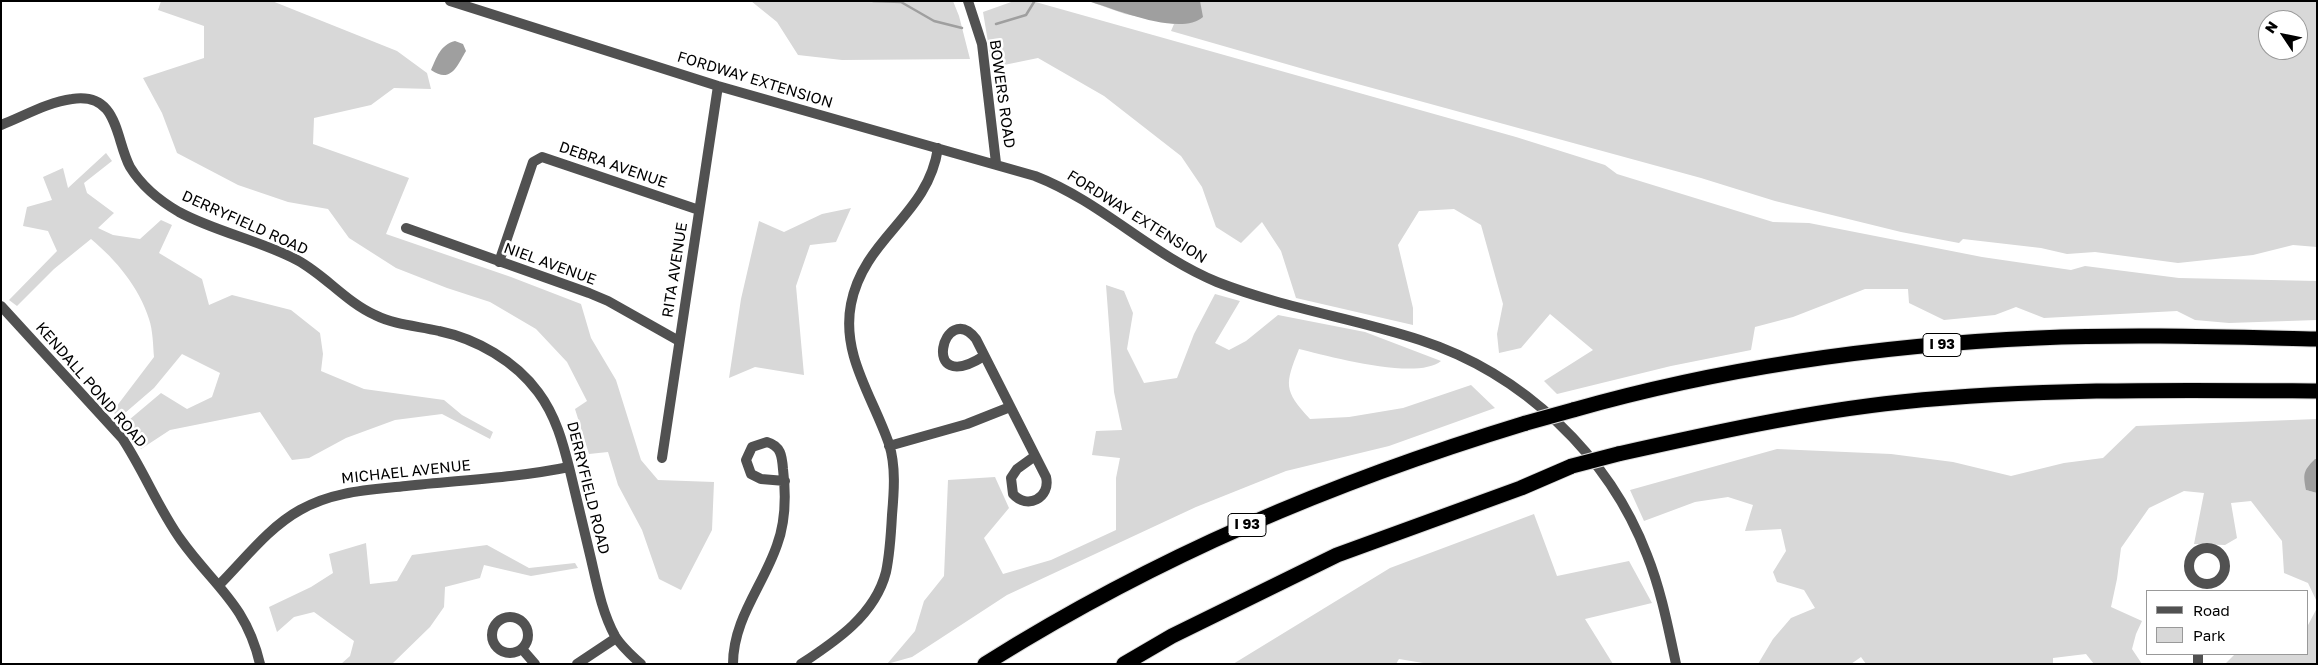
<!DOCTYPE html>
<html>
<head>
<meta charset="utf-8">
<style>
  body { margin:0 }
  #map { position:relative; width:2318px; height:665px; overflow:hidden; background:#fff; font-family:"Golos Text",sans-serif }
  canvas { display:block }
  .frame { position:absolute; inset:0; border:2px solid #000; pointer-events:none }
  .legend { position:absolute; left:2146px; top:590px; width:162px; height:65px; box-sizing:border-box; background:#fff; border:1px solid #999; margin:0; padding:6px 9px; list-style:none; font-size:15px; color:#000 }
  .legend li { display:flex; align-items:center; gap:10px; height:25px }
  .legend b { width:25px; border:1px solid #999 }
  .north { position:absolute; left:2258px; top:10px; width:50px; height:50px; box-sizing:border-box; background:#fff; border:1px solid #999; border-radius:50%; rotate:304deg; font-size:14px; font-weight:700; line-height:20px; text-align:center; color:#000 }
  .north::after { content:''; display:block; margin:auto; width:18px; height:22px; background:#000; clip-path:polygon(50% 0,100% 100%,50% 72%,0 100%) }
</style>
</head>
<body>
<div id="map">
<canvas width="2318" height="665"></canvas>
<div class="frame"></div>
<ul class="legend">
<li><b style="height:6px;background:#515151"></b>Road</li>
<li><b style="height:14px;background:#d8d8d8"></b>Park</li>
</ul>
<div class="north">N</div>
</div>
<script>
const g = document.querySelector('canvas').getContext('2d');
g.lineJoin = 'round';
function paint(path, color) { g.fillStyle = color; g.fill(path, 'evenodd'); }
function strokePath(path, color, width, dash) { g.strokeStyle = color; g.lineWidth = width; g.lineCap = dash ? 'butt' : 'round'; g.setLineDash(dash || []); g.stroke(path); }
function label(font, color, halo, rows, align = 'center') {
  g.font = font + ' "Golos Text",sans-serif'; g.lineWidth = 5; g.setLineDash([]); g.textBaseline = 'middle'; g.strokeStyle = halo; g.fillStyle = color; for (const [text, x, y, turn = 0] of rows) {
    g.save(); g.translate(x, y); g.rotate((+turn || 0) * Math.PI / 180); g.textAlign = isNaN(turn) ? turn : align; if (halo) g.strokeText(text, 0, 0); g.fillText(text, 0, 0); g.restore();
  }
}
paint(new Path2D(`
  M161 1H272L397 51 427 73 431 89 394 88 371 105 314 118 313 144 409 178 386 234 511 277 581 304 591 338 616 380 641 460 658 480 714 482 712 530 681 590 659 579 642 530 618 485 608 452 589 454 575 409 587 401 567 362 536 329 490 302 447 288 396 268 349 238 328 209 288 202 238 185 177 153 162 113 143 78 204 58V26L158 10Z
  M751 1H953L959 16 970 59 842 60 798 55 777 22Z
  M1014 1H1032L1516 137 1605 165 1617 174 1773 222 1809 223 1982 257 2071 270 2085 266 2179 278 2317 281V320L2229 323 2195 320 2177 311 2044 318 2016 307 1995 315 1944 320 1909 303 1908 289H1865L1793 317 1755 327 1751 350 1671 366 1557 394 1544 381 1593 350 1550 314 1521 348 1499 353 1497 334 1503 304 1481 225 1454 209 1419 211 1398 245 1413 308V325L1296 298 1281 251 1262 222 1241 243 1216 227 1202 187 1181 156 1104 96 1038 58 1004 65 990 54 983 12Z
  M1088 1H2317V247L2293 245 2253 255 2178 263 2095 252 2067 254 2041 248 1963 239 1959 243 1901 232 1775 201 1701 178 1321 74 1171 31 1174 24 1125 14ZM2268 20H2298V50H2268Z
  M106 153 112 161 84 183 87 193 114 213 98 228 113 235 140 239 161 220 172 225 159 253 202 279 209 305 232 295 291 310 320 333 323 354 321 371 364 389 444 400 462 415 493 432 490 439 442 414 395 420 346 438 309 458 292 460 260 412 170 430 141 449 123 425 161 393 187 409 212 397 220 373 182 354 154 388 118 419 113 411 154 357C153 345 153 331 149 319 139 287 116 260 91 239L54 269 17 306 9 300 57 251 48 231 23 226 27 207 52 200 43 177 63 168 68 188Z
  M851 208 836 242 810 245 796 286 804 375 755 367 729 378 741 299 759 221 784 232 822 214Z
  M1106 285 1124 291 1133 313 1127 349 1144 383 1177 378 1194 334 1215 294 1240 301 1215 343 1229 350 1246 341 1278 315 1365 332 1441 361C1417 381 1328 356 1299 349 1285 384 1283 390 1310 419L1349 417 1403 408 1471 385 1495 408 1389 446 1286 471 1196 507 1007 595 912 657 887 664 915 631 924 601 944 576 948 480 995 477 1009 508 984 538 1003 574 1051 560 1116 530V478L1120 458 1092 455 1096 431 1122 430 1114 392Z
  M2317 419V459L2306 490 2317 493V602L2308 583 2284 573 2282 541 2251 501 2231 503 2237 538 2225 545 2194 544 2204 493 2184 491 2149 508 2121 548 2117 579 2111 607 2142 621 2136 634 2132 649 2142 664H2094L2086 654 2053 658V664H1866L1861 657 1851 664H1758L1773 639 1791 618 1815 608 1804 590 1777 582 1773 572 1786 551 1781 529 1745 531 1753 505 1728 497 1695 502 1644 521 1630 490 1777 449 1891 454 1953 462 2011 476 2064 463 2103 458 2136 426Z
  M1534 514 1557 576 1629 561 1652 603 1585 619 1613 664H1429L1399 659 1396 664H1233L1390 568Z
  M366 543 370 584 397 581 412 555 487 545 529 568 575 563 578 568 531 576 484 565 480 578 445 587 444 607 430 627 392 664H341L350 656 354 641 314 612 294 617 277 632 269 607 311 587 333 573 329 554Z
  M2317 608V664H2225L2235 654H2307V627Z`), '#d8d8d8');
paint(new Path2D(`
  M1088 1H1200L1203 17C1180 37 1115 9 1088 1Z
  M455 41 463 44 466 51C457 66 451 84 431 70 437 57 440 45 455 41Z
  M2315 459H2317V493L2306 490C2303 474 2303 471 2315 459Z`), '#9f9f9f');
strokePath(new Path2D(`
  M873 1 901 2 934 21 962 28
  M996 24 1026 15 1034 2`), '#9f9f9f', 2.5);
const highway = new Path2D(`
  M1573 410C1724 367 1882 345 2038 338 2131 334 2224 337 2317 339
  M1618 454C1712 433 1806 412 1901 402 2039 388 2178 390 2317 391
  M985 664C1157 556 1332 482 1526 423
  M1124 664 1172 636 1337 555 1521 488 1572 466`);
strokePath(highway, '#dbdbdb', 17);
strokePath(new Path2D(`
  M450 1 718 86 1035 176C1102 202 1151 255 1217 282 1283 308 1353 318 1420 340 1522 373 1609 455 1647 555 1661 590 1668 627 1676 664
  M968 1 982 44 996 163
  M1 125C24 116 48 102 72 99 119 92 115 139 130 167 141 185 160 201 179 212 216 232 259 240 297 260 325 275 346 302 375 315 395 325 418 326 439 331 477 339 515 361 538 392 556 416 563 443 570 471 577 500 584 530 591 559 597 585 602 612 615 636 621 646 632 656 641 664
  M406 228 589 293 608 301 679 341
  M499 262 533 162 542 157 699 210
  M1 306 122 438C144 471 158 508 181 540 214 586 246 604 260 664
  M984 356C918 398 944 298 976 339L1046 477C1051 498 1027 510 1013 494L1011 478 1017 469 1035 456
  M889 446 967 424 1010 407
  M662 458 718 86
  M2189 566a18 18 0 1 1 36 0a18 18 0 1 1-36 0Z
  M219 585C244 560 269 527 300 510 333 491 369 490 406 486 461 480 515 478 569 467
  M492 635a18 18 0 1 1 36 0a18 18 0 1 1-36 0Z
  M522 649 535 664
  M577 664 616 638
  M733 664C733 619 763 586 777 545 786 521 786 494 783 469 782 456 781 446 767 442L752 447 746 460 751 474 761 479 785 481
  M801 664C836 641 875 615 886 572 890 553 891 534 892 515 894 492 896 466 889 444 873 397 841 355 851 304 864 237 928 216 938 148
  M2198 664V654`), '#515151', 10);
strokePath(highway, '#000', 15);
const highwayBridge = new Path2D(`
  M1526 423 1573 410
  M1572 466 1618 454`);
strokePath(highwayBridge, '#dbdbdb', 17, []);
strokePath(highwayBridge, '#000', 15);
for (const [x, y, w] of [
  [1942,345,38],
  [1247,525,38]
]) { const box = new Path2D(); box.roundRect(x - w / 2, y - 11.5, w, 23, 4); g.fillStyle = '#fff'; g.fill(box); strokePath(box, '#000', 1); }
label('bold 14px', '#000', null, [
  ["I 93",1942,345],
  ["I 93",1247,525]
]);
label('15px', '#000', '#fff', [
  ["FORDWAY EXTENSION",755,80,17],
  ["BOWERS ROAD",1002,94,82],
  ["DEBRA AVENUE",613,165,19],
  ["FORDWAY EXTENSION",1137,217,32],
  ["DERRYFIELD ROAD",245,223,24],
  ["NIEL AVENUE",550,264,20],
  ["RITA AVENUE",675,270,-81],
  ["KENDALL POND ROAD",91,385,49],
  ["MICHAEL AVENUE",406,472,-6],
  ["DERRYFIELD ROAD",588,488,76]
]);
</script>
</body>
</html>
